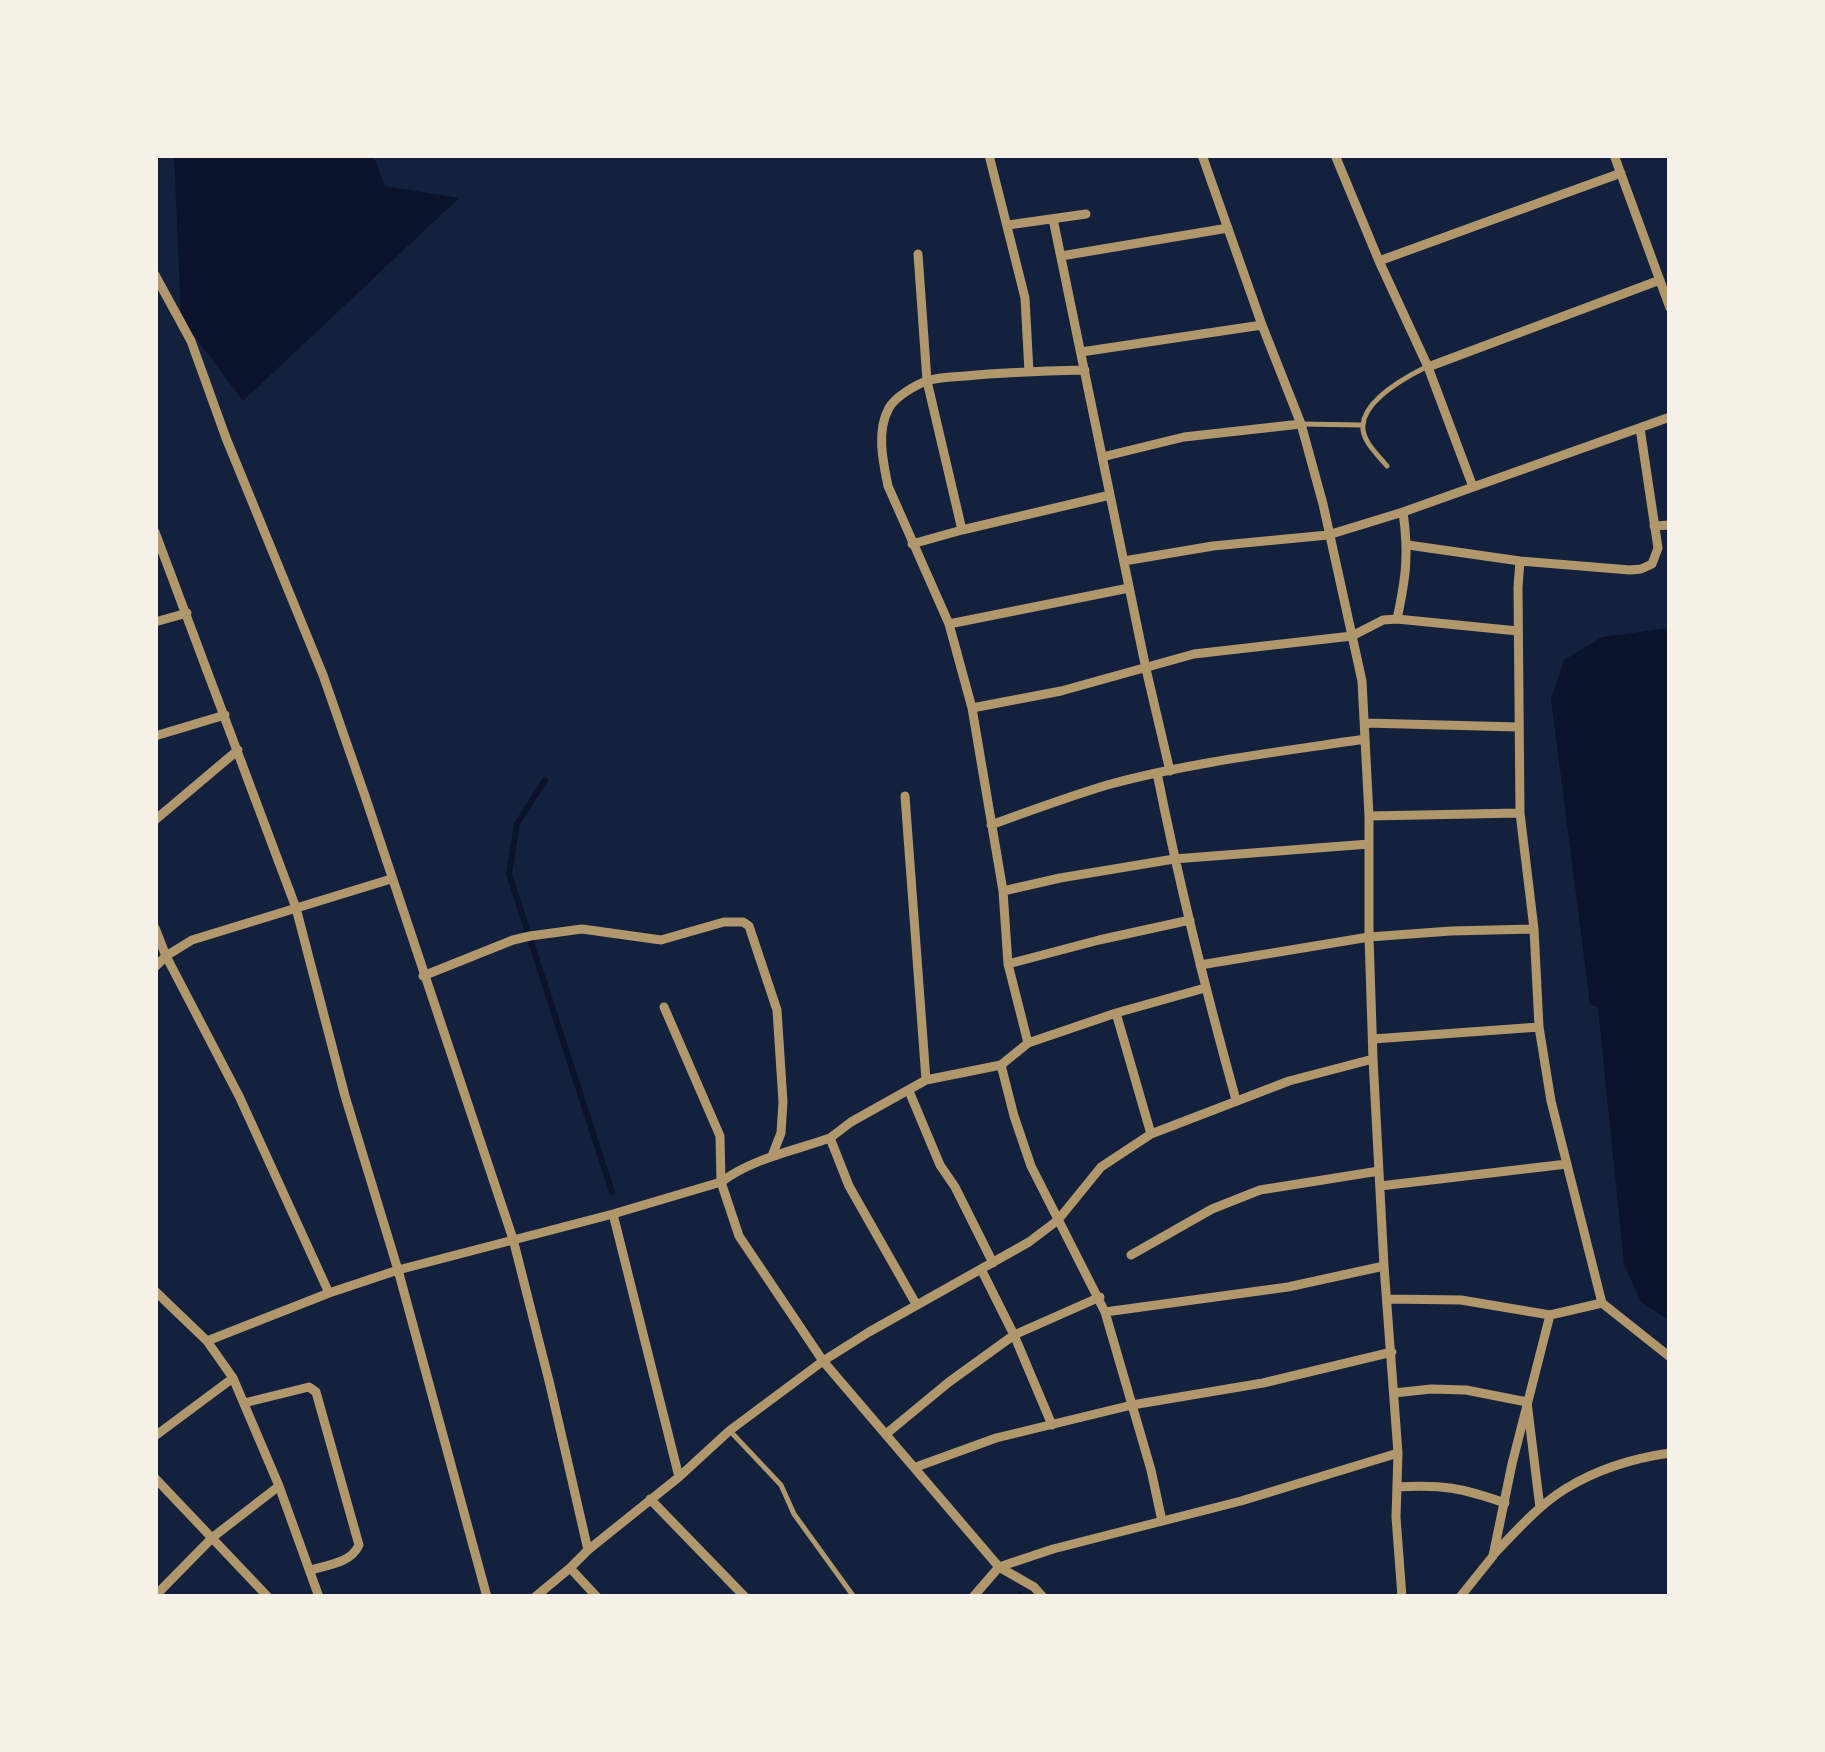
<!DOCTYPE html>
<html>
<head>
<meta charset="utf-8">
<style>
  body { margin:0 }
  #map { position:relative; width:1825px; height:1752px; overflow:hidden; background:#14213d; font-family:"Source Serif 4",serif }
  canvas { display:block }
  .frame { position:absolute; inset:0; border:158px solid #f6f1e7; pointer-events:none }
</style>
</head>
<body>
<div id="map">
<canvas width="1825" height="1752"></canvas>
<div class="frame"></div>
</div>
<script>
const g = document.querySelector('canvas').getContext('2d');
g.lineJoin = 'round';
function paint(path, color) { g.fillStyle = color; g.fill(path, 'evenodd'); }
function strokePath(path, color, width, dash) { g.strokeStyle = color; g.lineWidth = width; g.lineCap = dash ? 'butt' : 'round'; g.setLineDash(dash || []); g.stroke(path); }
paint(new Path2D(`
  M174 155H373L385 186 459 198 243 401 181 318Z
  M1670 628V1321L1641 1302 1624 1264 1598 1008 1590 1004 1551 699 1564 660 1602 637Z`), '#0b132b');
strokePath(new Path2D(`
  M545 780 517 824 509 874 612 1192
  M1020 1594 1021 1597`), '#0b132b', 6);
strokePath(new Path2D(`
  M1301 424 1362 425
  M1387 466C1378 455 1361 440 1363 425 1365 399 1406 377 1426 367
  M731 1432 781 1485 794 1514 854 1597`), '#b1986c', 5);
strokePath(new Path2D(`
  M989 155 1025 298 1029 372
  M1202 155 1262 325 1301 424 1323 504 1362 681 1369 816V937L1373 1059 1384 1266 1398 1453 1396 1517 1402 1597
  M1335 155 1379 261 1428 367 1473 487
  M1614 155 1670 308
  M1053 219 1146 669 1170 771
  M1008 225 1086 214
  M918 254 927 381 962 530
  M1061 256 1228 228
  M1379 261 1621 173
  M155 275 191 341 226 438 323 675 365 796 513 1239 550 1385 588 1550
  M1081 352 1262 325
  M1428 367 1660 280
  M1102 457 1184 437 1301 424
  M1654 526 1670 525
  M155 532 296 908 345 1096 398 1270 487 1597
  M912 544 962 530 1110 495
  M1408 545 1520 561 1630 570 1641 569 1652 564 1658 548 1640 428
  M1124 561 1213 546 1328 535 1403 512 1670 417
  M1520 561 1518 587 1520 813 1534 929 1539 1027 1551 1101 1602 1303
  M1397 619C1406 577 1409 554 1403 512
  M155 622 187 613
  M949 624 1129 588
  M972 708 1061 691 1194 654 1352 636 1383 620 1397 619 1518 631
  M1365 723 1518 727
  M155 736 225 715
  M1157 773C1179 883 1206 992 1236 1100
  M905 796 926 1080
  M1369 816 1520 813
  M155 820 238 750
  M991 825C1029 811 1068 797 1107 785 1191 762 1279 752 1365 739
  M1003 891 1060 878 1174 859 1369 844
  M155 928 166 956 239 1096 329 1293
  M1008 964 1099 940 1190 920
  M1200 965 1369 937 1451 931 1534 929
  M155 967 166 956 192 940 391 879
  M423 976 513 940 530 936 582 929 661 940 724 922H743L749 926 777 1010 783 1102 781 1133 772 1156
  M664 1007 720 1136 721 1182 739 1236 823 1361 999 1567 1034 1587 1043 1597
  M1116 1013 1151 1134
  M1373 1039 1539 1027
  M1028 1043 1116 1013 1205 988
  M1001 1065 1014 1116 1031 1166 1105 1312 1151 1470 1162 1521
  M909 1091 940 1165 955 1187 993 1263
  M1380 1186 1567 1164
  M613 1214 679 1477
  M1131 1255 1212 1209 1260 1190 1379 1171
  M981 1269 1014 1335 1052 1425
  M155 1291 207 1341 233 1378 279 1486 319 1597
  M1387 1299 1461 1300 1550 1315 1602 1303 1670 1357
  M916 1304 849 1186 830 1138 851 1122 926 1080 1001 1065 1028 1043 1008 964 1003 891 972 708 949 624 888 486C883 462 876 431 889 408 895 397 915 385 927 381 939 377 954 377 966 376 1006 372 1045 371 1085 370
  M1105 1312 1288 1287 1384 1266
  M207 1341 329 1293 398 1270 613 1214 721 1182C754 1158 793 1151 830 1138
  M1394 1393 1431 1389 1466 1390 1527 1402 1540 1508
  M244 1403 309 1387 316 1392 359 1545C351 1563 328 1565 310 1570
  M886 1434 949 1382 1014 1335 1100 1297
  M155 1436 233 1378
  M916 1467 996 1438 1132 1405 1263 1383 1392 1352
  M155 1478 268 1597
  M1397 1487C1442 1484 1462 1488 1505 1503
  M650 1499 745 1597
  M1494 1554C1516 1531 1538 1506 1565 1489 1596 1470 1634 1458 1670 1453
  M570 1568 597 1597
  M155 1596 213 1537 279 1486
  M535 1597 570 1568 588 1550 679 1477 729 1431 823 1361 869 1332 1029 1242 1058 1220 1101 1167 1151 1134 1289 1081 1373 1059
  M973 1597 999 1567 1053 1549 1241 1501 1398 1453
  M1460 1597 1493 1556 1512 1464 1550 1315`), '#b1986c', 9);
</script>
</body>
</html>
